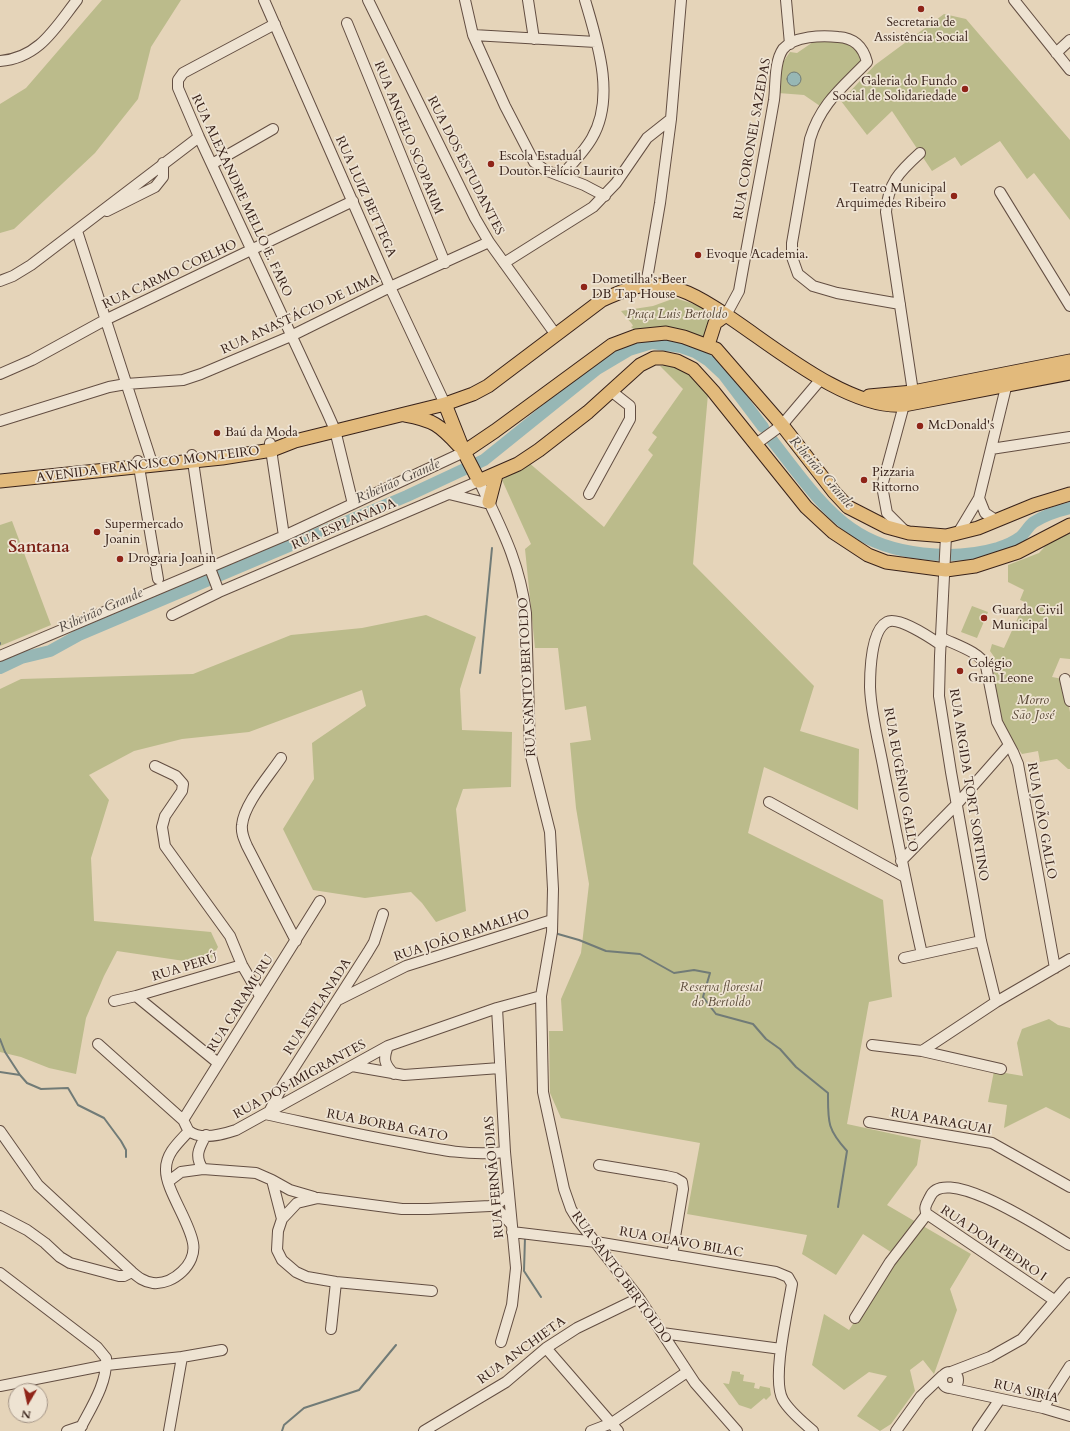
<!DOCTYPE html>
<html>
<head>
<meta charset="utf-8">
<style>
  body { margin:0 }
  #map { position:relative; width:1070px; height:1431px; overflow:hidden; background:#e5d4b9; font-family:Cardo,serif }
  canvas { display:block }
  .north { position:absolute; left:8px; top:1383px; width:40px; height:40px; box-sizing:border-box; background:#eee3d2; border:1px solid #a59688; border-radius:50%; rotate:189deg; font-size:11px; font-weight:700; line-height:16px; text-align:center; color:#38221a }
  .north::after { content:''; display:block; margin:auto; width:14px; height:18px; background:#8f2418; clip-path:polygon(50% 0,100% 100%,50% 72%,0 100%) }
</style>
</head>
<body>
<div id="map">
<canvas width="1070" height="1431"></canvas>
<div class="north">N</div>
</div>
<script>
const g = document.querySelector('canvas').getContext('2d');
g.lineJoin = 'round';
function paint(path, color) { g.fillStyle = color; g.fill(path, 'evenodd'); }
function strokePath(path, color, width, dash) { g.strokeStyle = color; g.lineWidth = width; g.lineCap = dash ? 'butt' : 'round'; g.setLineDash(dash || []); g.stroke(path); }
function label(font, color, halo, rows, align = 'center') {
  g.font = font + ' Cardo,serif'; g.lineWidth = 3.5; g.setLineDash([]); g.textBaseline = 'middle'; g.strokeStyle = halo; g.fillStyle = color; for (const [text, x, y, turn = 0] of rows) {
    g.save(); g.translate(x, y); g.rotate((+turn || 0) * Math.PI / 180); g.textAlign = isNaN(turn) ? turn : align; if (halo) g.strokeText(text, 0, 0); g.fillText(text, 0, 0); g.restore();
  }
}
paint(new Path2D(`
  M102 0H181L151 47 138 99 95 153 14 229 0 233V104L26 88Z
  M944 14 966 19 1070 140V220L1034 173 1027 179 1000 141 961 166 955 157 932 171 892 111 867 135 841 101 875 65Z
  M819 38 854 42 864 61 820 106 804 95 778 93 781 65 790 52 797 53Z
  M675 298 700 306 714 315 706 329 705 337 635 330 631 327 633 326 632 324 621 311 653 306Z
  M672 364 687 369 708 394 693 564 814 686 800 731 859 749 858 810 764 767 748 833 883 900 892 997 869 1002 847 1124 921 1140 917 1165 887 1205 971 1254 950 1289 957 1310 934 1374 923 1360 910 1370 915 1391 891 1424 880 1431 857 1416 887 1376 869 1372 844 1390 812 1365 824 1314 849 1330 897 1256 863 1234 836 1275 802 1254 807 1235 687 1214 700 1143 561 1118 550 1093 549 1031H563L561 999 581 953 589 884 576 808 570 743 591 740 586 706 565 710 558 648H535L525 549 531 544 502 480 528 462 604 527 653 455 648 450 657 437 652 433 683 389 660 366Z
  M12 521 51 625 0 646V525Z
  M1070 529V659L1060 658 1052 677 1063 679 1070 712V769H1068L1057 759 1040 762 1038 751 1022 754 999 722 993 666 995 658 990 651 992 644 1004 648 1025 602 1020 600 1024 590 1008 582V565L1039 553 1053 538Z
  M972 606 988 612 977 638 961 632Z
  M426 615 476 637 460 689 462 730 512 732 511 787 463 789 456 809 466 911 436 922 422 903 411 892 365 898 313 890 283 829 314 779 312 743 366 706 362 690 249 732 182 739 134 751 89 775 109 800 91 858 94 921 211 932 218 947 211 959 191 962 117 951 104 976 86 1018 76 1074 49 1068 21 1057 0 1052V689L21 679 193 674 291 635 362 628Z
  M1049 1019 1058 1025 1070 1028V1119L1046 1107 1004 1128 1007 1105 988 1102 994 1071 1023 1076 1017 1043 1022 1029Z
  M732 1371 740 1372V1374L744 1375 743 1381 755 1383 754 1388 759 1389 760 1386 770 1388 771 1395 766 1400 764 1398 751 1409 739 1405 723 1383 729 1384Z`), '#bbbb8b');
const water = new Path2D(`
  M787 79a7 7 0 1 1 14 0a7 7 0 1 1-14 0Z`);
paint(water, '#97b7b5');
strokePath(water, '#717b77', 1);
strokePath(new Path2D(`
  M0 643V644
  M11 658 14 661
  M480 673 492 548
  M558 934 579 940 606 951 640 954 674 973 694 970 710 973 703 997 716 1014 753 1024 766 1039 780 1049 796 1067 828 1093C828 1122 827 1129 847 1151L838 1207
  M0 1039 5 1052 20 1075
  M0 1072 20 1075 27 1083 41 1089 68 1088 78 1105 104 1118 121 1141 126 1150V1157
  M525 1237 524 1271 541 1297
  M282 1431 284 1425 304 1408 359 1390 396 1345`), '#717b77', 2);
strokePath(new Path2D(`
  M771 439C794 468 821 508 852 529 890 556 954 561 998 548 1004 546 1014 542 1019 538 1025 534 1028 526 1034 522 1045 515 1057 511 1070 508
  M0 668 21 658 50 651 79 635 407 496 484 460 597 369 629 350 652 343 681 347 695 352 709 361 723 374 763 427`), '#97b7b5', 12);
const minor = new Path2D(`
  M264 0 390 287 445 404
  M368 0 475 218 489 242 556 335
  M465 0 473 35 505 106 534 162 545 170 584 185 605 196
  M528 0 534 39
  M786 0 790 44
  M1014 0 1070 70
  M347 23 445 263
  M275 24 183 73 178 80V88L199 137 327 412 335 430 353 504
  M473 35 596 42
  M1056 53 1070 40
  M0 61C39 58 55 28 77 0
  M212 164 273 129
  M561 176C572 164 584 152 592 138 616 97 597 41 585 0
  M1000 192 1070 306
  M107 211 155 187 163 177V163
  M77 231 153 466
  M504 263 593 207 616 183 647 138 671 119
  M0 281 13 276 31 265 199 137
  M646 285 660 203 671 119 681 0
  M726 315 739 291C750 228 763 164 774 100 776 85 774 62 783 49 794 36 822 35 838 37 854 38 863 46 867 62 842 88 821 103 810 139L792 243V257L798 274 813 286 837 293 900 304
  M0 374 32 360 105 320 353 201
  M913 392 886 212C888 183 899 172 920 153
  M0 421 109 387 126 384 183 380 201 374 291 336 390 287 489 242
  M270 443 284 536
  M756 444 782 425 821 379
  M991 449 1070 437
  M192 455 208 563 219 592
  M138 461 158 579
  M449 494 490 504
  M589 494 630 419V406L611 391
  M979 498 985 513 997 521
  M904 530 887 513 882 486 904 405
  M958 533 979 498 1008 379
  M946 536 940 656 939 696 951 772 981 941 996 1002
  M172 615 219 592 479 481C501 528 519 560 526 613L530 752 550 832 553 889 552 932 541 996 543 1092 564 1189 571 1209 577 1219 639 1298 695 1383 737 1431
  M942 638C956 645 980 652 986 666L997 722 1013 752 1018 764 1055 968
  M0 656 284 536 464 452
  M1065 679 1070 701
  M281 758C269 776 244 804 242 825 241 833 244 839 247 846L296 941
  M155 766 176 776 183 784 182 791 165 816 162 827 165 846 230 936 242 965 260 996
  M769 802 905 877
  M901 861 957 804 1009 745
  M922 954C908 893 896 832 884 771 879 743 871 715 870 687 870 672 871 630 887 622 898 616 931 638 941 645
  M904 958 981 941
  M136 996 218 1063
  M340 999 406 966 552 920
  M114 1001 136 996 242 965
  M497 1008 505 1152 516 1268 512 1305 501 1342
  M98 1044 183 1120C185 1123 187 1129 189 1131 201 1141 224 1134 236 1130L388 1046 497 1008 541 996
  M872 1045 922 1051 996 1002 1070 959
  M388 1046C383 1059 384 1064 394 1074
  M922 1051 1001 1069
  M352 1066 404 1075 500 1068
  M269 1112 283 1085 368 952 374 942 383 914
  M265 1114C312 1124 358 1135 405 1143 440 1150 470 1156 505 1152
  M183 1120 320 901
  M869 1122 992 1143 1070 1187
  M0 1131 38 1185 132 1272C138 1277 144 1282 153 1283 173 1285 197 1264 193 1243 189 1220 165 1189 166 1169 166 1153 179 1142 189 1131
  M599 1165 666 1176 675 1178 682 1182 683 1189 672 1255
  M203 1169C194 1156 199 1148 206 1135
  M272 1180 290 1190 314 1197
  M169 1181 181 1172 203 1169 256 1173 272 1180 282 1219
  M494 1205 511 1224
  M0 1216 27 1230 45 1243 60 1257 70 1263 119 1276H124L132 1272
  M512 1232 596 1242 776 1272 788 1277 792 1284C788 1310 771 1380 783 1400 790 1412 803 1422 813 1431
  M0 1273 97 1347 106 1358C108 1383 90 1409 79 1431
  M432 1291 336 1282 307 1277 296 1272 282 1260 277 1250 278 1231 282 1219 297 1203 318 1198 402 1209H428L490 1206 500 1202 509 1195
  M1054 1300 927 1214C923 1208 927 1203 930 1197 944 1162 1049 1233 1070 1245
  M855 1318 890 1262 927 1214
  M331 1329 336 1282
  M662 1333 781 1349
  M546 1348 618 1431
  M942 1380a8 8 0 1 1 16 0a8 8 0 1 1-16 0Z
  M951 1372 990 1357 1022 1339 1070 1283
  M0 1386 107 1365 182 1357
  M950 1388 1043 1408 1070 1416
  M1043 1408 1070 1366
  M67 1431 82 1426
  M169 1431 182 1357 222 1350
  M424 1431 506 1382 546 1348 577 1328 639 1298
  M591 1431 612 1423 687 1372
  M896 1431 921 1396 942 1376
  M978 1431 1000 1399`);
const major = new Path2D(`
  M708 345 715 323 726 315
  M869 396 913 392 1070 361
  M445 404 464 452 479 481 518 464 539 450 588 412 640 365 654 358H663L677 361 693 369 713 391 806 507 833 532 868 555 886 562 946 570 975 566 1018 552 1070 525
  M405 415C433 420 440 425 459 446
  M464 452 495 431 612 345 636 336 666 333 684 337 716 349 782 425 834 492 848 507 887 527 909 533 946 536 978 528 1034 505 1070 494
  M0 481 222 458 272 450 295 441 445 404 473 394 488 386 602 300C616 294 630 287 645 285 675 282 702 299 726 315 772 345 848 410 904 405L1070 373
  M489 502 496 475`);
strokePath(minor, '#634e42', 12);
strokePath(major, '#38221a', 15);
strokePath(minor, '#eee3d2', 10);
strokePath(major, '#e2ba7c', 13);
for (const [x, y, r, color] of [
  [921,9,4,"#8f2418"],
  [965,89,4,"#8f2418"],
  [491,164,4,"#8f2418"],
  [954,196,4,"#8f2418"],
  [698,255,4,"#8f2418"],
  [584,287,4,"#8f2418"],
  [920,426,4,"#8f2418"],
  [217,433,4,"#8f2418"],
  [864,480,4,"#8f2418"],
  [97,532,4,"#8f2418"],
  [120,559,4,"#8f2418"],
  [984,618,4,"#8f2418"],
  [960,671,4,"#8f2418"]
]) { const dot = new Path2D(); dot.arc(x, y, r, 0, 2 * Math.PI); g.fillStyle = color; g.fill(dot); strokePath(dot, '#eee3d2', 1.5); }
label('13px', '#38221a', '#eee3d2', [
  ["Secretaria de",921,23,"center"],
  ["Assistência Social",921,38,"center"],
  ["Galeria do Fundo",957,82,"right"],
  ["Social de Solidariedade",957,97,"right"],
  ["Escola Estadual",499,157],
  ["Doutor Felício Laurito",499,172],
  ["Teatro Municipal",946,189,"right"],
  ["Arquimedes Ribeiro",946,204,"right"],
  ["Evoque Academia.",706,255],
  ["Dometilha's Beer",592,280],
  ["DB Tap House",592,295],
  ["McDonald's",928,426],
  ["Baú da Moda",225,433],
  ["Pizzaria",872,473],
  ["Rittorno",872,488],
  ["Supermercado",105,525],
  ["Joanin",105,540],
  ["Drogaria Joanin",128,559],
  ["Guarda Civil",992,611],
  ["Municipal",992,626],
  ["Colégio",968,664],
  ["Gran Leone",968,679]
], 'left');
label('13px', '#38221a', '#eee3d2', [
  ["RUA ANGELO SCOPARIM",408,138,68],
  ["RUA CORONEL SAZEDAS",753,139,-80],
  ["RUA DOS ESTUDANTES",465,166,63],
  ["RUA ALEXANDRE MELLO E. FARO",241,196,65],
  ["RUA LUIZ BETTEGA",365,197,66],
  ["RUA CARMO COELHO",170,275,-25],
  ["RUA ANASTÁCIO DE LIMA",300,315,-25],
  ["AVENIDA FRANCISCO MONTEIRO",148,465,-7],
  ["RUA ESPLANADA",344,525,-23],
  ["RUA SANTO BERTOLDO",528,677,-93],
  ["RUA EUGÊNIO GALLO",900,780,80],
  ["RUA ARGIDA TORT SORTINO",968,785,81],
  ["RUA JOÃO GALLO",1041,821,80],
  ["RUA JOÃO RAMALHO",462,936,-18],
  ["RUA PERÚ",185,968,-17],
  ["RUA CARAMURU",241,1004,-58],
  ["RUA ESPLANADA",318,1007,-57],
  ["RUA DOS IMIGRANTES",300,1080,-29],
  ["RUA PARAGUAI",941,1122,10],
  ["RUA BORBA GATO",387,1126,11],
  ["RUA FERNÃO DIAS",495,1177,-95],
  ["RUA OLAVO BILAC",681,1243,10],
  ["RUA DOM PEDRO I",993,1244,34],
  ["RUA SANTO BERTOLDO",621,1278,54],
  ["RUA ANCHIETA",522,1351,-36],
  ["RUA SIRIA",1026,1392,13]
]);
label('italic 13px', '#594836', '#eee3d2', [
  ["Praça Luis Bertoldo",677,315],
  ["Morro",1033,701],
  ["São José",1033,716],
  ["Reserva florestal",721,988],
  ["do Bertoldo",721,1003]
]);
label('italic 14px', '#504741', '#eee3d2', [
  ["Ribeirão Grande",821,473,49],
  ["Ribeirão Grande",398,482,-24],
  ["Ribeirão Grande",101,611,-24]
]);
label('bold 17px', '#7a1f14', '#eee3d2', [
  ["Santana",39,548]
]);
</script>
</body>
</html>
